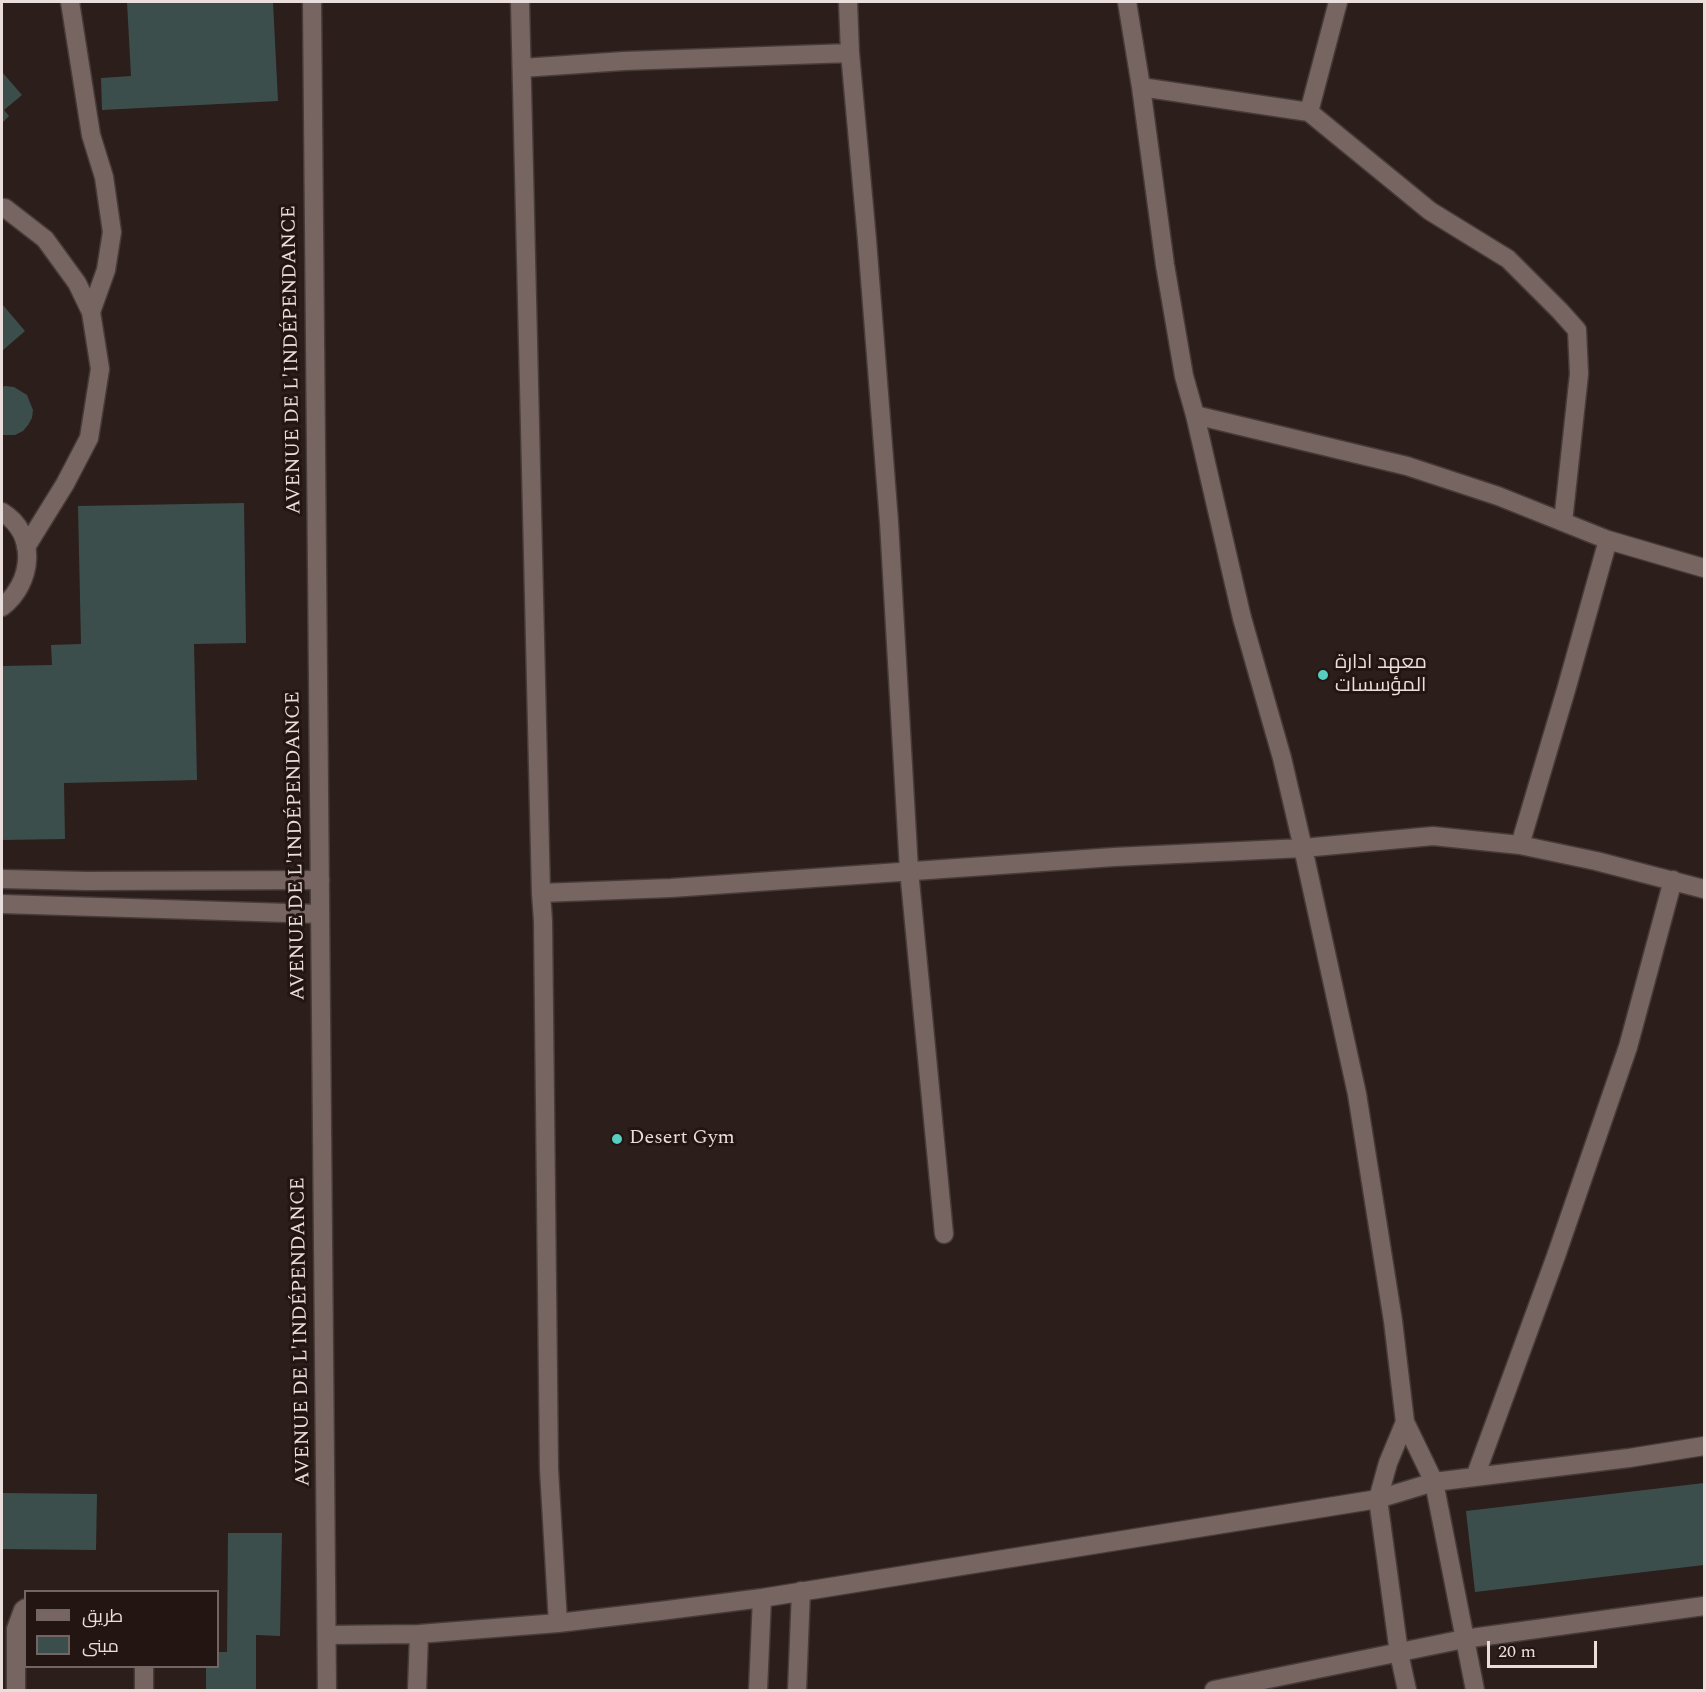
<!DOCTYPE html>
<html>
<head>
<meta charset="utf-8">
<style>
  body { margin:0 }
  #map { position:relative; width:1706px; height:1692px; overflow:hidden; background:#2c1e1b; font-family:Spectral,Cairo,serif }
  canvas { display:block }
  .frame { position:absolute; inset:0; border:3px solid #e9dedc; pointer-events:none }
  .legend { position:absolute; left:24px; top:1590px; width:195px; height:78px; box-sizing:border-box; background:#221512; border:2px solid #726563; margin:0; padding:8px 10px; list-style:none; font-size:18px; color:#e9dedc }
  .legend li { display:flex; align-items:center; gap:12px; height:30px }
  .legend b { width:30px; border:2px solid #726563 }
  .scale { position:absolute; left:1487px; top:1641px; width:110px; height:27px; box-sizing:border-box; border:3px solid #e9dedc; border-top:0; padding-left:8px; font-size:18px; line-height:21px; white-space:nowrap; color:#e9dedc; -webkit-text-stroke:4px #221512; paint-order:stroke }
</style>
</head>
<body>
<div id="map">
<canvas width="1706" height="1692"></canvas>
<div class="frame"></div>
<ul class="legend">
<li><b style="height:8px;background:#776562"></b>طريق</li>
<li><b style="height:16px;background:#3c4e4c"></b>مبنى</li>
</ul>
<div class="scale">20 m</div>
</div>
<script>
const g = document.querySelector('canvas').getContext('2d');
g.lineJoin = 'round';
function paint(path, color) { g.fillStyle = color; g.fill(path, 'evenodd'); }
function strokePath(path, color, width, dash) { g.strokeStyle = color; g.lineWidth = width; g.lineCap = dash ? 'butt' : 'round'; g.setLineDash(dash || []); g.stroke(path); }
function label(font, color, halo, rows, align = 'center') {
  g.font = font + ' Spectral,Cairo,serif'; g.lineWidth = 6; g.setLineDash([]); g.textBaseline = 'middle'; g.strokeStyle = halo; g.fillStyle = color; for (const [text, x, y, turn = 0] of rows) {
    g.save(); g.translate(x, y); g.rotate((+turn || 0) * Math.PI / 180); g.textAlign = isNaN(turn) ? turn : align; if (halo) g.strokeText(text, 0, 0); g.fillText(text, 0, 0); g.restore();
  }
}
paint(new Path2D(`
  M127 2H273L278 101 102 110 101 78 131 76Z
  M2 72 22 95 4 110 9 116 2 123Z
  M2 304 25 331 2 351Z
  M5 386 14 387 27 395 33 410 32 418 28 425 23 431 15 435H2V387Z
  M244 503 246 643 194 644 197 780 64 783 65 839 2 840V666L52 665 51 645 81 644 78 506Z
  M1704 1483V1565L1475 1592 1466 1511Z
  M2 1493 97 1494 96 1550 2 1549Z
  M228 1533H282L280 1636 256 1635V1690H206V1666H218V1652H227Z`), '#3c4e4c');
const lane = new Path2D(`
  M70 2 91 135 104 177 112 232 106 270 91 312
  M2 208H5L45 239 77 283 91 312 100 369 89 438 65 484 26 547
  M2 512C38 534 33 583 2 607`);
const street = new Path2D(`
  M520 2 541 893 543 921 549 1469 558 1623
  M848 2 850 53 867 240 889 522 909 870 944 1234
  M1127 2 1141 87 1165 265 1184 376 1195 415 1242 618 1282 758 1303 848 1357 1094 1393 1321 1405 1422 1434 1482 1475 1690
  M522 68 624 61 850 53
  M1141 87 1309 112 1338 2
  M1309 112 1430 211 1508 259 1560 311 1577 330 1579 374 1563 522
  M1195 415 1407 466 1498 496 1608 540 1704 568
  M1520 845 1596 861 1704 889
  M2 879 87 881 320 880
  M541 893 671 888 1114 857 1303 848 1433 836 1520 845 1566 690 1608 540
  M2 904 320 914
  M1405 1422 1388 1463 1378 1499 1399 1653 1407 1690
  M1475 1477 1556 1256 1628 1047 1673 880
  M327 1635 419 1634 558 1623 660 1611 762 1598 1378 1499 1434 1482 1629 1458 1704 1446
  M16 1690V1629L23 1610 26 1608
  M144 1690V1666
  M417 1690 419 1634
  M758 1690 762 1598
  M797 1690 801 1591
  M1214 1690 1464 1639 1704 1606`);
const secondary = new Path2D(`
  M312 2 327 1690`);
strokePath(lane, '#473b39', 21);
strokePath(street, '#473b39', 21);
strokePath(secondary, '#473b39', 21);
strokePath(lane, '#776562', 18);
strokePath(street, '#776562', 18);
strokePath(secondary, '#776562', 18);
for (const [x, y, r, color] of [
  [1323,675,6,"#56cec2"],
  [617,1139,6,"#56cec2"]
]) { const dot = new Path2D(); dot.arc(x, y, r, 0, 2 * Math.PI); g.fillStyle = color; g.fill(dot); strokePath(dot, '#221512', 2); }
label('20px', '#e9dedc', '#221512', [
  ["AVENUE DE L'INDÉPENDANCE",293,360,-91],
  ["AVENUE DE L'INDÉPENDANCE",297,846,-91],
  ["AVENUE DE L'INDÉPENDANCE",302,1332,-91]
]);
label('20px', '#e9dedc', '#221512', [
  ["معهد ادارة",1335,664],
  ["المؤسسات",1335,687],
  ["Desert Gym",629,1139]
], 'left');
</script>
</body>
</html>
